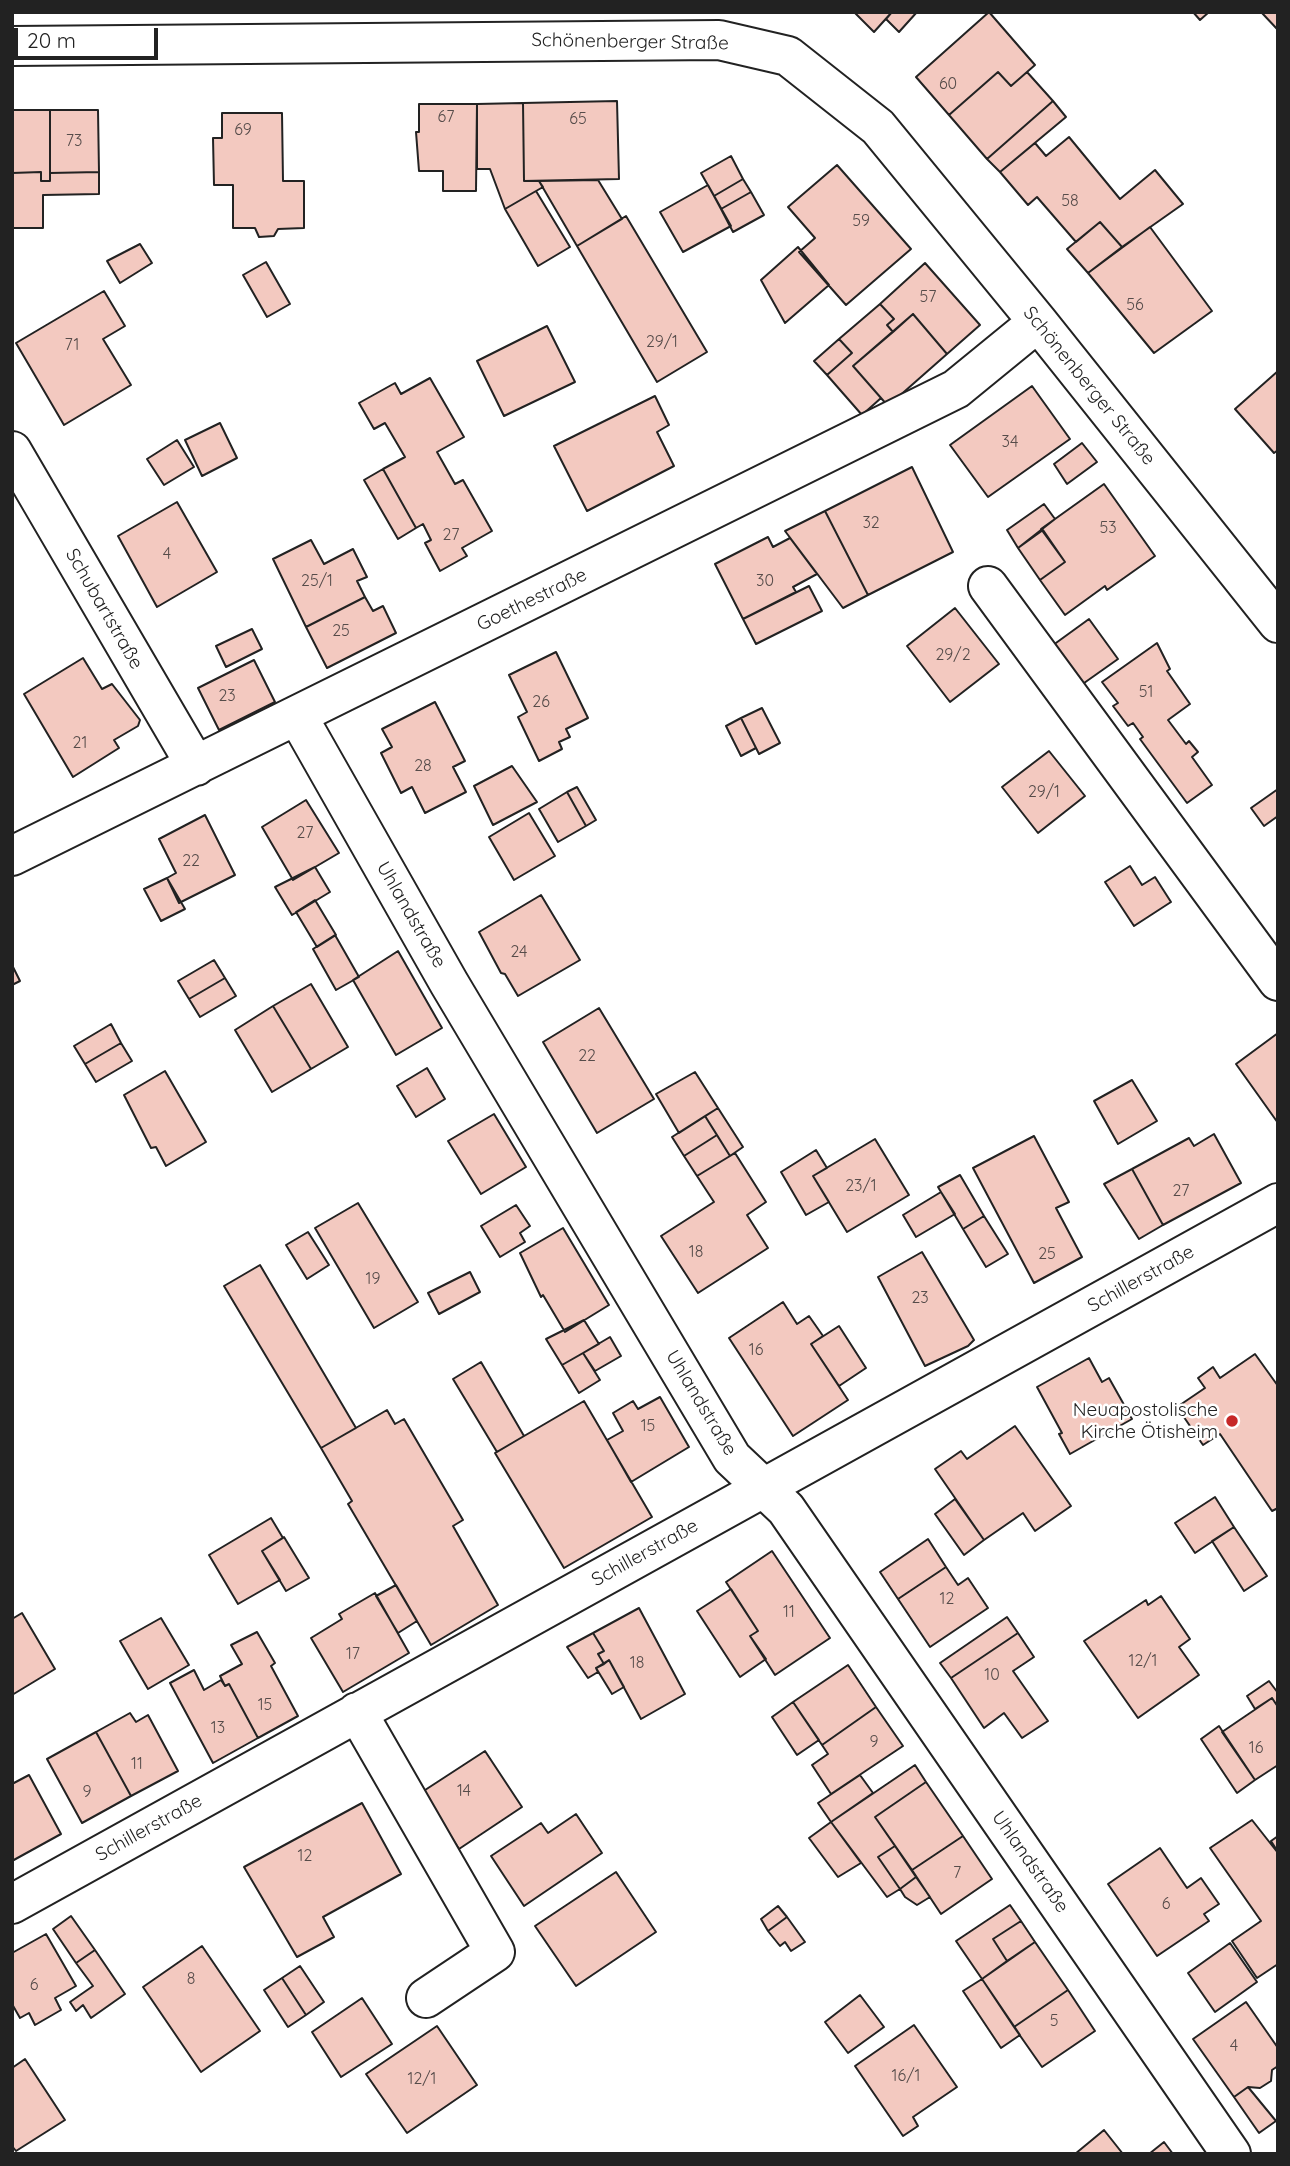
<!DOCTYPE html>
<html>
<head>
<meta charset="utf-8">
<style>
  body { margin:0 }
  #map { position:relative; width:1290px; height:2166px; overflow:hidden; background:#fff; font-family:Quicksand,sans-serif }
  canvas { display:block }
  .frame { position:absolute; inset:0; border:14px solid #222; pointer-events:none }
  .scale { position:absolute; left:14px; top:28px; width:144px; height:32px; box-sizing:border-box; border:4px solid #222; border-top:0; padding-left:9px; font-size:21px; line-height:24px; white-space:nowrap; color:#222; -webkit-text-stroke:5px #fff; paint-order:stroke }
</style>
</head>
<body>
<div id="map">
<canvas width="1290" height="2166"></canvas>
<div class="frame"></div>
<div class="scale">20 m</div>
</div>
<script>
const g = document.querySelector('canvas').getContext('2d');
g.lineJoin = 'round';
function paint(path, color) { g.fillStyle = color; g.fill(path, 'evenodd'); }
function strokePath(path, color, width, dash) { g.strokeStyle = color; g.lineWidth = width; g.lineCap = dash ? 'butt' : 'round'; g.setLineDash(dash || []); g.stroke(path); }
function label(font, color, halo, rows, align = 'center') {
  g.font = font + ' Quicksand,sans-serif'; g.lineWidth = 5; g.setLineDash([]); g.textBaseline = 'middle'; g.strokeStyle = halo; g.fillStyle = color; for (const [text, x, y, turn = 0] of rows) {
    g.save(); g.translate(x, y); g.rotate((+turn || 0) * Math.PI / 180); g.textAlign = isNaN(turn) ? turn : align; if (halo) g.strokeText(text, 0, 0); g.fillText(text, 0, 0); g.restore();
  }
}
const building = new Path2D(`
  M854 12H892L874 32Z
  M892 12H917L899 32 886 19Z
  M989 12 1035 65 1011 86 998 72 949 115 916 77Z
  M1193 12H1209L1200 20Z
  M1278 12V30L1262 13Z
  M998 72 1011 86 1027 72 1053 101 987 159 949 115Z
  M617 101 619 179 524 181 523 103Z
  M1053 101 1066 117 1000 172 987 159Z
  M523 103 524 181H539L543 187 505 209 490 169H477V104Z
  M419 104H477L476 191H443V171H419L416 132H419Z
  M12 110H50V181H41V172L12 173Z
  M50 110H98L99 172 50 173Z
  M222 113H282L283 181H304V228L278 229 274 236 259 237 255 228H233V185H214L213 138H222Z
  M1069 137 1120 199 1155 170 1183 204 1122 247 1100 222 1076 242 1037 197 1028 205 1000 172 1035 143 1046 156Z
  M731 156 743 179 714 196 701 173Z
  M837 165 911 249 846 305 799 252 815 238 788 207Z
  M41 172V181H50V173L99 172V194L43 195V228H12V173Z
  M743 179 751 192 721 209 714 196Z
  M598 180 622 219 577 246 539 181Z
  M708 185 731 226 683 252 660 212Z
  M536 191 570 247 538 266 505 209Z
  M751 192 764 215 733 232 721 209Z
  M626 216 707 352 657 382 577 246Z
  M1100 222 1122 247 1088 273 1067 249Z
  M1150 227 1212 311 1154 353 1088 273Z
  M140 244 152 263 120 283 107 261Z
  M798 247 829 285 785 323 761 280Z
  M266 262 290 304 267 317 243 275Z
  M925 263 980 325 947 354 913 314 893 332 887 325 894 319 880 304Z
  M104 291 125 326 103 339 131 385 64 425 16 343Z
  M880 304 894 319 887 325 893 332 853 366 881 398 862 415 827 375 852 353 839 339Z
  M913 314 947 354 888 406 853 366Z
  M547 326 575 382 504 416 477 361Z
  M839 339 852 353 827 375 814 361Z
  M1278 371V450L1274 453 1235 409Z
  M430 378 464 437 437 452 455 484 463 480 492 531 462 548 467 556 440 571 425 543 431 540 423 524 416 528 383 469 405 457 385 423 374 429 359 403 395 383 401 394Z
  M1032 386 1070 439 988 497 950 445Z
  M655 396 669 425 657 432 674 466 587 511 554 446Z
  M220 423 237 458 202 476 185 440Z
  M177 440 194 467 164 485 147 459Z
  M1082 443 1097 462 1067 484 1054 464Z
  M912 467 953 552 868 595 825 511Z
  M383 469 416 528 398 539 364 480Z
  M1104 484 1155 556 1107 590 1105 586 1065 615 1040 580 1065 562 1041 529Z
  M177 502 217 572 157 607 118 536Z
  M1044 504 1055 519 1018 548 1007 530Z
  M825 511 868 595 843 608 785 531Z
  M1043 530 1065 562 1040 580 1018 548Z
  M768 537 773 547 790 538 817 574 793 587 796 592 743 619 715 564Z
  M311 540 324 564 353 549 367 577 357 581 365 597 306 627 273 559Z
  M809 586 822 611 756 644 743 619Z
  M365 597 373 611 383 606 396 633 327 668 306 627Z
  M955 608 999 664 950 702 907 646Z
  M1089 619 1118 659 1077 688 1049 648Z
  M252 629 262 649 226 667 216 646Z
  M1157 643 1170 669 1167 671 1190 704 1168 720 1186 744 1189 741 1198 752 1192 757 1212 785 1187 803 1140 739 1143 737 1133 723 1128 726 1113 706 1118 703 1102 682Z
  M556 652 588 718 566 729 570 737 559 742 562 749 539 761 518 717 527 712 509 675Z
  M83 658 102 689 112 684 140 720 138 726 114 740 119 748 73 777 24 694Z
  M254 660 275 702 219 730 198 688Z
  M435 702 465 761 453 767 466 792 425 813 412 787 401 793 381 753 392 747 382 729Z
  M762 708 780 743 759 754 741 718Z
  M741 718 756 748 741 756 726 726Z
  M1049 751 1085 796 1038 833 1002 787Z
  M512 766 537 802 493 825 474 786Z
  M577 787 596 820 586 826 567 792Z
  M1278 789V816L1264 826 1251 808Z
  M567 792 586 826 558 842 539 809Z
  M306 800 339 853 293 880 262 827Z
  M529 813 555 856 514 880 489 837Z
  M205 815 235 875 179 903 167 878 176 873 159 839Z
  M1130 866 1142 885 1155 877 1171 902 1134 926 1105 882Z
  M315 867 330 892 292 915 275 887Z
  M167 878 185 909 161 921 144 889Z
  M541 895 580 960 518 996 505 974 501 973 479 932Z
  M315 900 336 935 317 947 296 912Z
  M335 935 359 977 336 990 313 949Z
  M398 951 442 1028 396 1055 353 980Z
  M214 960 225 978 189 999 178 981Z
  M12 965 20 981 12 985Z
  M225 978 236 996 200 1017 189 999Z
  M311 984 348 1047 311 1069 273 1006Z
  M273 1006 311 1069 272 1092 235 1030Z
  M599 1008 654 1099 597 1133 543 1042Z
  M111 1024 121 1043 85 1064 74 1046Z
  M1278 1033V1123L1236 1064Z
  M121 1043 132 1061 96 1082 85 1064Z
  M427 1068 445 1099 416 1117 397 1086Z
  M165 1071 206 1142 166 1166 156 1147 151 1148 124 1095Z
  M695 1072 718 1108 679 1133 656 1094Z
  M1132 1080 1157 1121 1118 1144 1094 1101Z
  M718 1108 743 1147 730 1156 705 1116Z
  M494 1114 526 1167 481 1194 448 1141Z
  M705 1116 717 1135 684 1156 672 1137Z
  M1214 1134 1241 1183 1163 1225 1132 1169 1189 1138 1194 1146Z
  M717 1135 730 1156 697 1176 684 1156Z
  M1034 1136 1069 1202 1056 1208 1082 1257 1034 1283 973 1168Z
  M875 1139 909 1195 847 1232 813 1176Z
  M816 1150 827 1168 813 1176 829 1202 806 1215 781 1172Z
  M735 1153 766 1202 747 1215 768 1248 698 1293 661 1236 714 1202 697 1176Z
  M1132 1169 1163 1225 1139 1239 1104 1184Z
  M960 1175 984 1216 963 1229 938 1187Z
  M941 1192 955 1214 916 1237 903 1215Z
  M358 1203 418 1302 374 1328 315 1228Z
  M516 1205 530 1226 520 1233 525 1242 500 1257 481 1226Z
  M984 1216 1008 1254 986 1267 963 1229Z
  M563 1228 609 1305 565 1332 543 1295 541 1297 520 1253Z
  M308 1232 329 1265 307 1279 286 1245Z
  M922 1252 974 1340 968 1346 925 1366 878 1277Z
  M260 1265 356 1428 321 1448 224 1286Z
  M470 1272 480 1292 439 1314 428 1293Z
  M783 1302 797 1324 809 1316 823 1336 811 1344 848 1400 793 1436 729 1338Z
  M584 1320 599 1344 562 1365 546 1339Z
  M839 1326 866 1368 839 1386 811 1344Z
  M610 1337 621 1356 595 1371 583 1353Z
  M583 1353 600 1380 579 1393 562 1365Z
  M1255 1354 1278 1386V1508L1272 1511 1220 1434 1203 1445 1177 1407 1205 1388 1198 1378 1213 1367 1220 1378Z
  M1089 1358 1102 1382 1109 1378 1132 1419 1070 1454 1059 1434 1062 1433 1037 1387Z
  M481 1362 524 1436 497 1452 453 1379Z
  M660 1397 689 1447 631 1482 607 1440 623 1431 613 1413 633 1401 638 1409Z
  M584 1401 652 1517 564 1568 495 1453Z
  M387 1410 395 1424 404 1419 463 1520 453 1526 498 1605 431 1645 348 1504 352 1501 321 1448Z
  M1015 1426 1071 1506 1035 1531 1023 1513 984 1540 935 1469 961 1451 967 1459Z
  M1215 1497 1234 1527 1195 1553 1175 1523Z
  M955 1499 984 1540 964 1555 935 1514Z
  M271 1518 283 1538 262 1551 280 1580 238 1604 209 1555Z
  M1234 1527 1267 1576 1244 1591 1212 1541Z
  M284 1537 309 1578 286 1591 262 1551Z
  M928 1539 946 1567 898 1599 880 1572Z
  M772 1551 830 1638 775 1675 750 1636 758 1631 726 1582Z
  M946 1567 958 1585 968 1578 988 1608 930 1647 898 1599Z
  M396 1585 417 1621 398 1633 376 1596Z
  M731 1589 758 1631 750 1636 766 1659 740 1677 697 1611Z
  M375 1593 409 1653 343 1692 311 1638 342 1619 339 1614Z
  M1161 1596 1190 1639 1179 1647 1199 1675 1138 1718 1084 1641 1146 1600 1148 1605Z
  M639 1608 685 1694 641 1719 609 1660 604 1664 598 1654 604 1651 593 1633Z
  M22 1613 55 1669 12 1695V1619Z
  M1007 1617 1018 1633 951 1678 940 1663Z
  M161 1618 189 1665 148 1689 120 1641Z
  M257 1632 275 1663 271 1666 298 1716 258 1738 229 1684 225 1686 220 1676 242 1664 231 1645Z
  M593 1633 604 1651 598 1654 604 1664 596 1668 598 1672 588 1678 567 1647Z
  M1018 1633 1034 1657 1013 1671 1048 1721 1022 1738 1004 1713 984 1728 951 1678Z
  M609 1660 624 1687 612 1694 596 1668Z
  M848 1665 876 1707 822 1745 793 1702Z
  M194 1670 204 1690 221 1680 225 1686 229 1684 258 1738 213 1763 170 1683Z
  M1269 1681 1278 1693V1707L1272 1698 1255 1709 1247 1696Z
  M1272 1698 1278 1707V1765L1255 1780 1222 1732Z
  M793 1702 819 1740 797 1755 772 1717Z
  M876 1707 903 1746 831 1794 812 1765 828 1754 822 1745Z
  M130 1713 136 1722 148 1715 178 1771 131 1796 96 1732Z
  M1219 1726 1255 1780 1237 1793 1201 1739Z
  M96 1732 131 1796 82 1823 47 1759Z
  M485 1751 522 1807 459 1849 422 1792Z
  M915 1765 926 1782 875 1817 895 1846 878 1857 900 1889 887 1897 831 1822Z
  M29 1775 61 1834 12 1861V1784Z
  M860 1775 873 1793 831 1822 818 1803Z
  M926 1782 963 1836 912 1870 875 1817Z
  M362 1803 401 1874 323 1917 334 1937 297 1957 244 1867Z
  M576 1814 602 1853 524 1906 491 1856 541 1823 548 1833Z
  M1252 1820 1278 1853V1964L1257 1978 1232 1941 1261 1921 1210 1848Z
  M831 1822 861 1863 838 1877 809 1838Z
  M963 1836 992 1879 941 1914 912 1870Z
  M1278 1836V1852L1271 1841Z
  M895 1846 916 1877 900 1889 878 1857Z
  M1160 1848 1187 1888 1201 1878 1219 1904 1204 1914 1209 1921 1157 1956 1108 1884Z
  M616 1872 656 1932 576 1986 535 1926Z
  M916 1877 930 1897 917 1905 905 1897 900 1889Z
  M1010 1905 1021 1921 993 1939 1007 1961 982 1979 956 1941Z
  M778 1906 787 1917 768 1931 761 1919Z
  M71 1916 95 1950 76 1963 53 1929Z
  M787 1917 805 1942 791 1951 785 1942 780 1946 768 1931Z
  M1021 1921 1035 1942 1007 1961 993 1939Z
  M46 1934 76 1986 55 1998 61 2010 35 2025 29 2013 20 2018 12 2004V1953Z
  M1035 1942 1068 1990 1014 2027 982 1979Z
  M1230 1943 1257 1982 1215 2012 1188 1973Z
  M202 1946 260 2031 201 2072 143 1987Z
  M95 1950 125 1994 91 2018 83 2005 76 2011 70 2002 93 1986 76 1963Z
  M300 1966 324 2002 306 2015 282 1978Z
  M282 1978 306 2015 288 2027 264 1990Z
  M982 1979 1020 2035 1001 2048 963 1991Z
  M1068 1990 1095 2031 1042 2067 1014 2027Z
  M860 1995 884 2027 848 2053 825 2022Z
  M362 1998 392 2044 341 2077 312 2032Z
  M1246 2002 1278 2048V2066L1272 2070 1271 2081 1260 2088 1248 2087 1234 2097 1193 2039Z
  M914 2025 957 2087 913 2117 918 2126 903 2136 855 2066Z
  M437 2026 477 2085 407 2133 366 2074Z
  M25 2059 65 2120 16 2151 12 2146V2068Z
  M1248 2087 1276 2121 1259 2133 1234 2097Z
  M1104 2130 1123 2154H1075Z
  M1164 2142 1173 2154H1149Z`);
paint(building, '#f3c9c0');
strokePath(building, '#222', 2);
const minor = new Path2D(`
  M12 46 719 40 788 56 878 127 1038 322 1278 623
  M12 451 196 766
  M988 586 1278 981
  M298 717 449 983 732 1458 786 1509 1231 2154
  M12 856 956 389 1038 322
  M357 1712 495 1952 426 1998
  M12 1904 1278 1203`);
strokePath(minor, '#222', 42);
strokePath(minor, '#fff', 38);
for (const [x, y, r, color] of [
  [1232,1421,7,"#c62828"]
]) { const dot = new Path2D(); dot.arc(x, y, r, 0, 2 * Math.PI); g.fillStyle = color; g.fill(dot); strokePath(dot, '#fff', 2.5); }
label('16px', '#564c4a', null, [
  ["60",948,84],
  ["67",446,117],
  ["65",578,119],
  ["69",243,130],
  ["73",74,141],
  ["58",1070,201],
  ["59",861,221],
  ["57",928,297],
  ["56",1135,305],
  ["29/1",662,342],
  ["71",72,345],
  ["34",1010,442],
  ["32",871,523],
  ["53",1108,528],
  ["27",451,535],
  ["4",167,554],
  ["25/1",317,581],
  ["30",765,581],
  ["25",341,631],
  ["29/2",953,655],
  ["51",1146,692],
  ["23",227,696],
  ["26",541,702],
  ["21",80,743],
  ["28",423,766],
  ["29/1",1044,792],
  ["27",305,833],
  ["22",191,861],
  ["24",519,952],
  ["22",587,1056],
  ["23/1",861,1186],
  ["27",1181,1191],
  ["18",696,1252],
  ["25",1047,1254],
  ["19",373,1279],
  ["23",920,1298],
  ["16",756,1350],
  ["15",648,1426],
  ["12",947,1599],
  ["11",789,1612],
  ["17",353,1654],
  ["12/1",1143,1661],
  ["18",637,1663],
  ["10",992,1675],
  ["15",265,1705],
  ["13",218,1728],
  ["9",874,1742],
  ["16",1256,1748],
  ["11",137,1764],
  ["14",464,1791],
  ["9",87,1792],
  ["12",305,1856],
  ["7",957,1873],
  ["6",1166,1904],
  ["8",191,1979],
  ["6",34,1985],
  ["5",1054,2021],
  ["4",1234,2046],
  ["16/1",906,2076],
  ["12/1",422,2079]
]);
label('19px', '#222', '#fff', [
  ["Schönenberger Straße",630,42,1],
  ["Schönenberger Straße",1089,386,51],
  ["Goethestraße",532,600,-26],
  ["Schubartstraße",104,609,60],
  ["Uhlandstraße",411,915,60],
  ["Schillerstraße",1141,1279,-29],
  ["Uhlandstraße",701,1403,59],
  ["Schillerstraße",645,1553,-29],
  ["Schillerstraße",149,1828,-29],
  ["Uhlandstraße",1030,1862,55]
]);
label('19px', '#222', '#fff', [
  ["Neuapostolische",1218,1410],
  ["Kirche Ötisheim",1218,1432]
], 'right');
</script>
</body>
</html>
